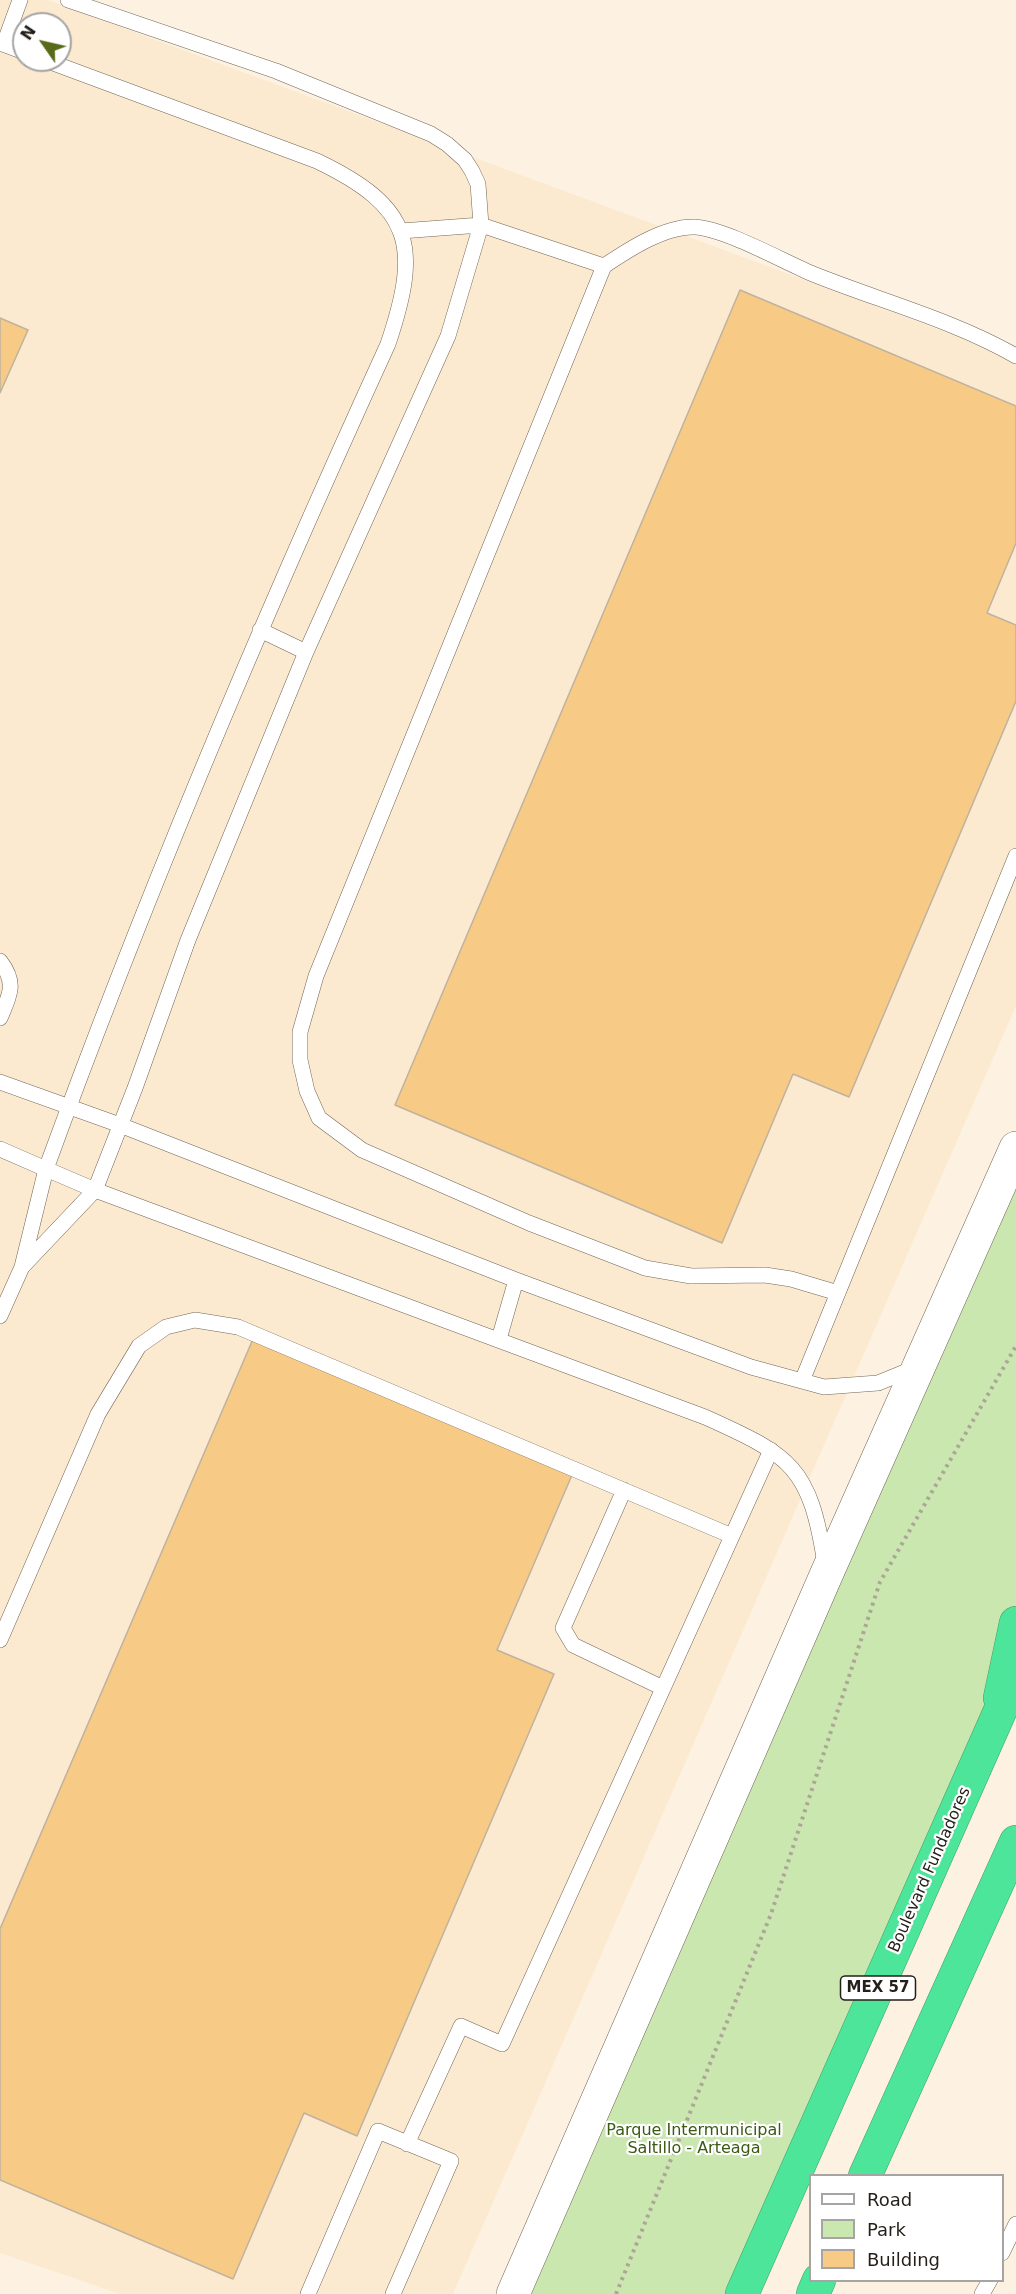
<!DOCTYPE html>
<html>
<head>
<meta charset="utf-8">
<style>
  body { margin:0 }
  #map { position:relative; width:1016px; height:2294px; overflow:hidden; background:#fdf2e2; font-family:"DejaVu Sans",sans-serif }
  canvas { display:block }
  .legend { position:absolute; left:809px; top:2174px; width:195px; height:108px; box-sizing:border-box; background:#fff; border:2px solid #a7a5a3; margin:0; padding:8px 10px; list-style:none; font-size:18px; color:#241f18 }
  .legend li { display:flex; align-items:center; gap:12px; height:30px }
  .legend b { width:30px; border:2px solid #a7a5a3 }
  .north { position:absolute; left:12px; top:12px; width:60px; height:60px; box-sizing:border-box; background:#fff; border:2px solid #a7a5a3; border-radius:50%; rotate:304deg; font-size:16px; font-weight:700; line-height:24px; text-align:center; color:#241f18 }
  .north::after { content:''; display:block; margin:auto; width:21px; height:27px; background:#576b18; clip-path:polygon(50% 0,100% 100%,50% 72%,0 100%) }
</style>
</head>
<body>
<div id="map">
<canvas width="1016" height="2294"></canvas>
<ul class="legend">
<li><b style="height:8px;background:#fff"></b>Road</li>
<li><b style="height:16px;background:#c9e7ae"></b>Park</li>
<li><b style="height:16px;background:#f7ca85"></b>Building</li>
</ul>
<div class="north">N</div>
</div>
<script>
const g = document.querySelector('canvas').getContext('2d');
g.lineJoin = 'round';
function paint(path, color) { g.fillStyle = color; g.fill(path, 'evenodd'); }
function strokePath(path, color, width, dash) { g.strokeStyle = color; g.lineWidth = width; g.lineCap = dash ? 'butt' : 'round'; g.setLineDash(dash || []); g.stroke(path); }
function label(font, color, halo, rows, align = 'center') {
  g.font = font + ' "DejaVu Sans",sans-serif'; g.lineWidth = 4.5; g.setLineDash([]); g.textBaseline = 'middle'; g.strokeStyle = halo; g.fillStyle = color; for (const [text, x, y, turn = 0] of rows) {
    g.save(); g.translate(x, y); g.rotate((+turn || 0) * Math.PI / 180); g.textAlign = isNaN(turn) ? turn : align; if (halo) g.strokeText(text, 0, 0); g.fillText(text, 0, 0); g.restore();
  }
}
paint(new Path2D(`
  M0 0H48L1016 358V1006L453 2294H120L0 2253ZM24 24H60V60H24Z`), '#fcead0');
paint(new Path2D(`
  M1016 1148V1662L734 2294H513Z`), '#c9e7ae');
const building = new Path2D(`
  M740 290 1016 406V543L987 613 1016 625V701L849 1097 793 1074 722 1243 395 1105Z
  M0 318 28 330 0 393Z
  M253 1339 572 1475 497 1650 554 1674 357 2136 304 2113 233 2279 0 2180V1929Z`);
paint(building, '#f7ca85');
strokePath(building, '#bfb29f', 1.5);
const lane = new Path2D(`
  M0 43 24 52
  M4 44 20 0
  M45 60 317 161C413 207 421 246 388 344 264 615 148 889 46 1169L95 1190 705 1417C792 1456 810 1467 825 1564
  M401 231 481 225 604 266 316 976 300 1032V1060L307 1091 319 1118 362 1150 529 1223 645 1268 691 1276 765 1275 791 1279 838 1293
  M604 266C628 250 664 226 695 227 726 229 782 261 813 274 880 301 953 320 1016 356
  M260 630 306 652
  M0 961C17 983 10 995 0 1018
  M0 1082 120 1125 516 1280 751 1367 824 1387 878 1383 915 1368
  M0 1149 46 1169 22 1267 0 1316
  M22 1267 95 1190 135 1088 188 940 306 652 448 336 481 225 478 184 472 171 465 160 447 144 431 134 276 71 68 0
  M499 1339 516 1280
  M802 1381 1016 856
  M624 1490 563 1628 573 1645 663 1688
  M0 1640 98 1414 139 1346 166 1327 195 1320 238 1327 732 1536
  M407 2144 461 2026 502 2044 771 1450
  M1002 2253 1016 2224
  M308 2294 378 2131 451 2161 393 2294
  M982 2294 990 2280`);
const secondary = new Path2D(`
  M513 2294 827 1573 1016 1148`);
const highway = new Path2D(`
  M1000 1698 1016 1623
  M865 2176 1016 1842
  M742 2294 1016 1675
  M813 2294 819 2280`);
strokePath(lane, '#726655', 16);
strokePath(secondary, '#726655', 34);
strokePath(highway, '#3fa06c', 34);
strokePath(new Path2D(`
  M616 2294 771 1914 880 1582 1016 1346`), '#aea598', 4, [3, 4.5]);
strokePath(lane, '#fff', 15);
strokePath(secondary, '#fff', 33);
strokePath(highway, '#4de59a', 33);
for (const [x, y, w] of [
  [878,1988,75]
]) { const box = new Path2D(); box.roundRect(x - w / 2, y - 12, w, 24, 4.5); g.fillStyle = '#fff'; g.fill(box); strokePath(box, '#241f18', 1.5); }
label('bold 15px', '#241f18', null, [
  ["MEX 57",878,1988]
]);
label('16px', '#241f18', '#fff', [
  ["Boulevard Fundadores",930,1870,-66]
]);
label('16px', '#3b5a12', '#fff', [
  ["Parque Intermunicipal",694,2131],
  ["Saltillo - Arteaga",694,2149]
]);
</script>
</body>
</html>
